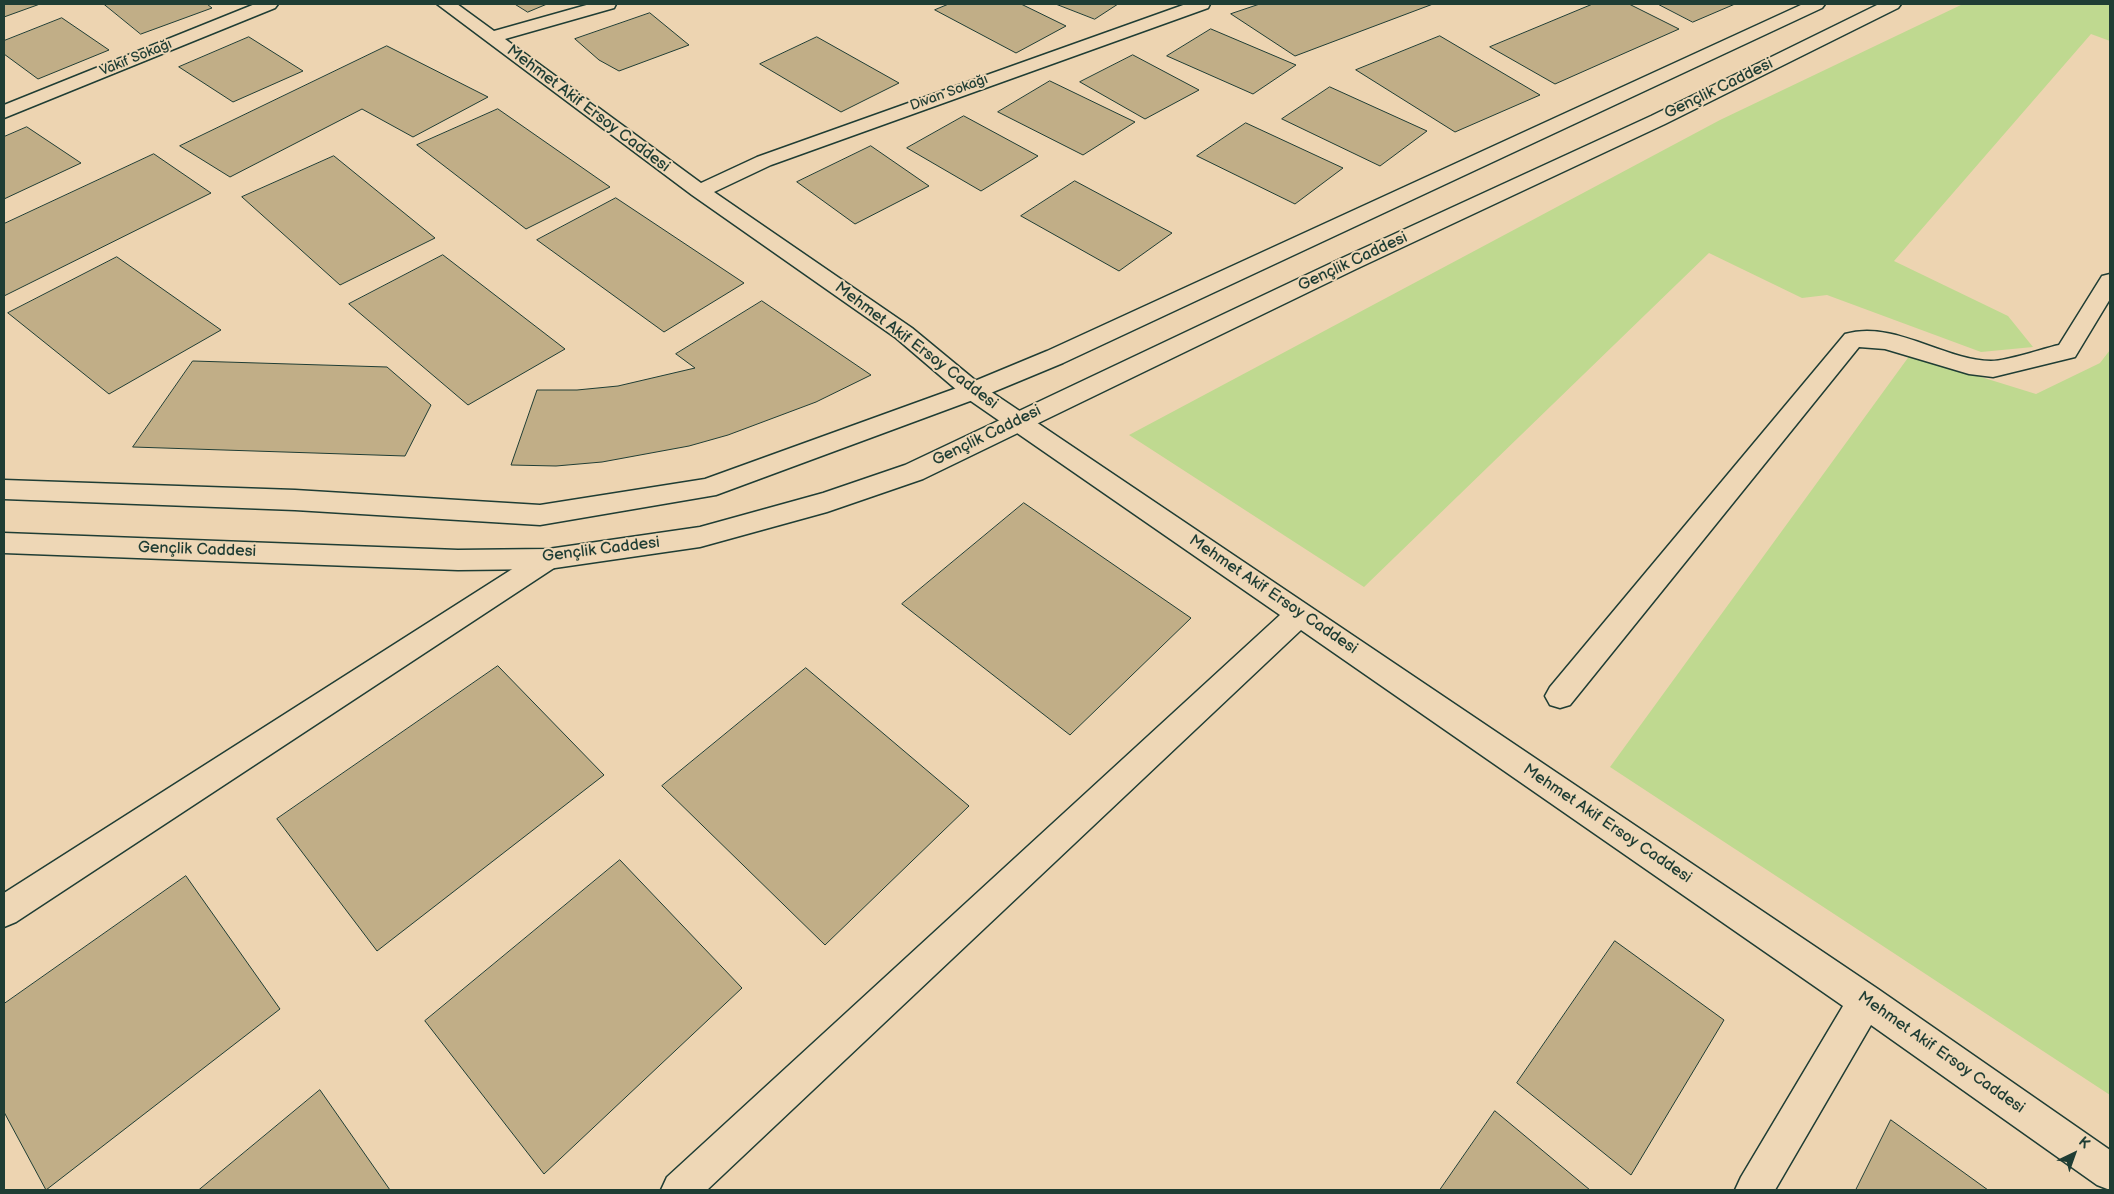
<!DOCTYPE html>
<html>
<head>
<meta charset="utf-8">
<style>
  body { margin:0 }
  #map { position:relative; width:2114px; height:1194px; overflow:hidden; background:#edd4b1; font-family:"Balsamiq Sans",sans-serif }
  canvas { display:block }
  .frame { position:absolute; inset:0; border:5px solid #1f3d34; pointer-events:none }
  .north { position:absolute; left:2049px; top:1129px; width:50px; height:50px; -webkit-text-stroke:4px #eed7b6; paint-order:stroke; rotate:42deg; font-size:14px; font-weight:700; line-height:20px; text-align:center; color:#1f3d34 }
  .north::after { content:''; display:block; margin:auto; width:18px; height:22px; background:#1f3d34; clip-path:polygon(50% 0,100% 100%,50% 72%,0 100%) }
</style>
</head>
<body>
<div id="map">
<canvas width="2114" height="1194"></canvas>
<div class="frame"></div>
<div class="north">K</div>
</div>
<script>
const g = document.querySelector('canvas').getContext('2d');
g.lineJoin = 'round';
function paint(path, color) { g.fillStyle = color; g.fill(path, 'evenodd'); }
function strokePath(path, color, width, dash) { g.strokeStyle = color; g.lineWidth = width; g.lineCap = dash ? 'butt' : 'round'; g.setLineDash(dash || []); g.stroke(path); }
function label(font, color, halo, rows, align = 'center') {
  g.font = font + ' "Balsamiq Sans",sans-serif'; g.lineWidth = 4; g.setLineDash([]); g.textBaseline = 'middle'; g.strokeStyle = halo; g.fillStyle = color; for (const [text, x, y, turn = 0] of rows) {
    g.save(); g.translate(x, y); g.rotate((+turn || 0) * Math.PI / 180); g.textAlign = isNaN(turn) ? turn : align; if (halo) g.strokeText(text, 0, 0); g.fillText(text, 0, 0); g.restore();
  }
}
paint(new Path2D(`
  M1963 4H2110V41L2091 34 1894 261 2008 316 2033 347 1981 352 1827 295 1802 298 1709 253 1364 587 1129 435 1720 120Z
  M2110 350V1095L1610 767 1910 355 2036 394 2100 363Z`), '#bfd990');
const building = new Path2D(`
  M4 4H40L4 17Z
  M104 4H207L212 8 141 34Z
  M515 4H547L528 12Z
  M949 4H1021L1066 26 1016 53 935 10Z
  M1056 4H1118L1095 19Z
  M1260 4H1433L1295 56 1231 14Z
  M1593 4H1629L1679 29 1555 84 1490 47Z
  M1658 4H1735L1693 22Z
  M650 13 689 45 619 71 599 60 575 39Z
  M62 18 109 50 38 79 4 54V41Z
  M1211 29 1296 65 1253 94 1167 56Z
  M1440 36 1540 95 1455 132 1356 70Z
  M249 37 303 71 233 102 179 67Z
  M817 37 899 83 841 112 760 64Z
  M387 46 488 97 413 137 362 109 230 177 180 146Z
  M1133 55 1199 90 1145 119 1080 82Z
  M1050 81 1135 122 1083 155 998 112Z
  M1330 87 1427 131 1380 166 1282 119Z
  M498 109 610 187 526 229 417 145Z
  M964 116 1038 156 981 191 907 148Z
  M1246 123 1343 168 1295 204 1197 156Z
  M27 127 81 163 4 199V137Z
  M871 146 929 186 855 224 797 182Z
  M154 154 211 193 4 296V224Z
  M334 156 435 238 340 285 242 197Z
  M1075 181 1172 233 1119 271 1021 216Z
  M616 198 744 283 664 332 537 240Z
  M443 255 565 349 468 405 349 304Z
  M117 257 221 330 109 394 8 313Z
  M762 301 871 375 816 402 728 435 689 446 602 462 556 466 511 465 537 390H577L618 386 695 368 676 354Z
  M193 361 387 367 431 405 405 456 133 447Z
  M1024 503 1191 618 1070 735 902 604Z
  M498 666 604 775 377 951 277 819Z
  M806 668 969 806 825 945 662 786Z
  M620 860 742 988 544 1174 425 1021Z
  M186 876 280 1009 46 1190 4 1112V1004Z
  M1615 941 1724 1020 1631 1175 1517 1083Z
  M320 1090 390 1190H199Z
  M1495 1111 1590 1190H1440Z
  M1891 1120 1988 1190H1856Z`);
paint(building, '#c1ae87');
strokePath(building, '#1f3d34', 1);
const minor = new Path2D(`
  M255 4H278L275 8 4 118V105Z
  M437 4H457L494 31 590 4H616L614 8 505 39 701 183 757 157 1186 4H1210L1208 8 771 165 714 192 912 328 981 385 1878 989 2110 1150V1190L2097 1185 1871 1025 1775 1190H1735L1741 1177 1843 1006 1301 630 707 1190H661L667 1177 1280 615 965 397 896 338 692 195Z
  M2110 274V299L2075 357 1993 377 1969 374 1885 349 1859 347 1570 705 1560 708 1550 705 1545 696 1550 687 1845 334C1894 320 1943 360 1991 361 2008 361 2041 349 2059 345L2102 276Z
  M548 549 557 552 561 559 557 566 16 922 4 927V893L539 552Z`);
const tertiary = new Path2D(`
  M1803 4H1825L1822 8 1063 363 981 397 716 495 540 525 295 510 4 499V480L295 490 540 505 705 479 965 385 1047 351Z
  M1879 4H1901L1898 8 1665 124 1356 269 923 479 827 512 700 547 548 569 458 570 4 553V533L458 550 548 549 700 527 823 493 905 465 1340 259 1651 116Z`);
strokePath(minor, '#1f3d34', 3);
strokePath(tertiary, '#1f3d34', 3);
paint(minor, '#eed7b6');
paint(tertiary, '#eed7b6');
label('14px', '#1f3d34', '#eed7b6', [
  ["Vakıf Sokağı",136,58,-22],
  ["Divan Sokağı",949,93,-20]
]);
label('16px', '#1f3d34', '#eed7b6', [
  ["Gençlik Caddesi",1719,89,-26],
  ["Mehmet Akif Ersoy Caddesi",588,109,37],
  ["Gençlik Caddesi",1353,262,-25],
  ["Mehmet Akif Ersoy Caddesi",916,346,37],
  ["Gençlik Caddesi",987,436,-26],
  ["Gençlik Caddesi",197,550,2],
  ["Gençlik Caddesi",601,550,-7],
  ["Mehmet Akif Ersoy Caddesi",1273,595,34],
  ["Mehmet Akif Ersoy Caddesi",1607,824,34],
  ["Mehmet Akif Ersoy Caddesi",1941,1053,35]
]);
</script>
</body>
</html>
